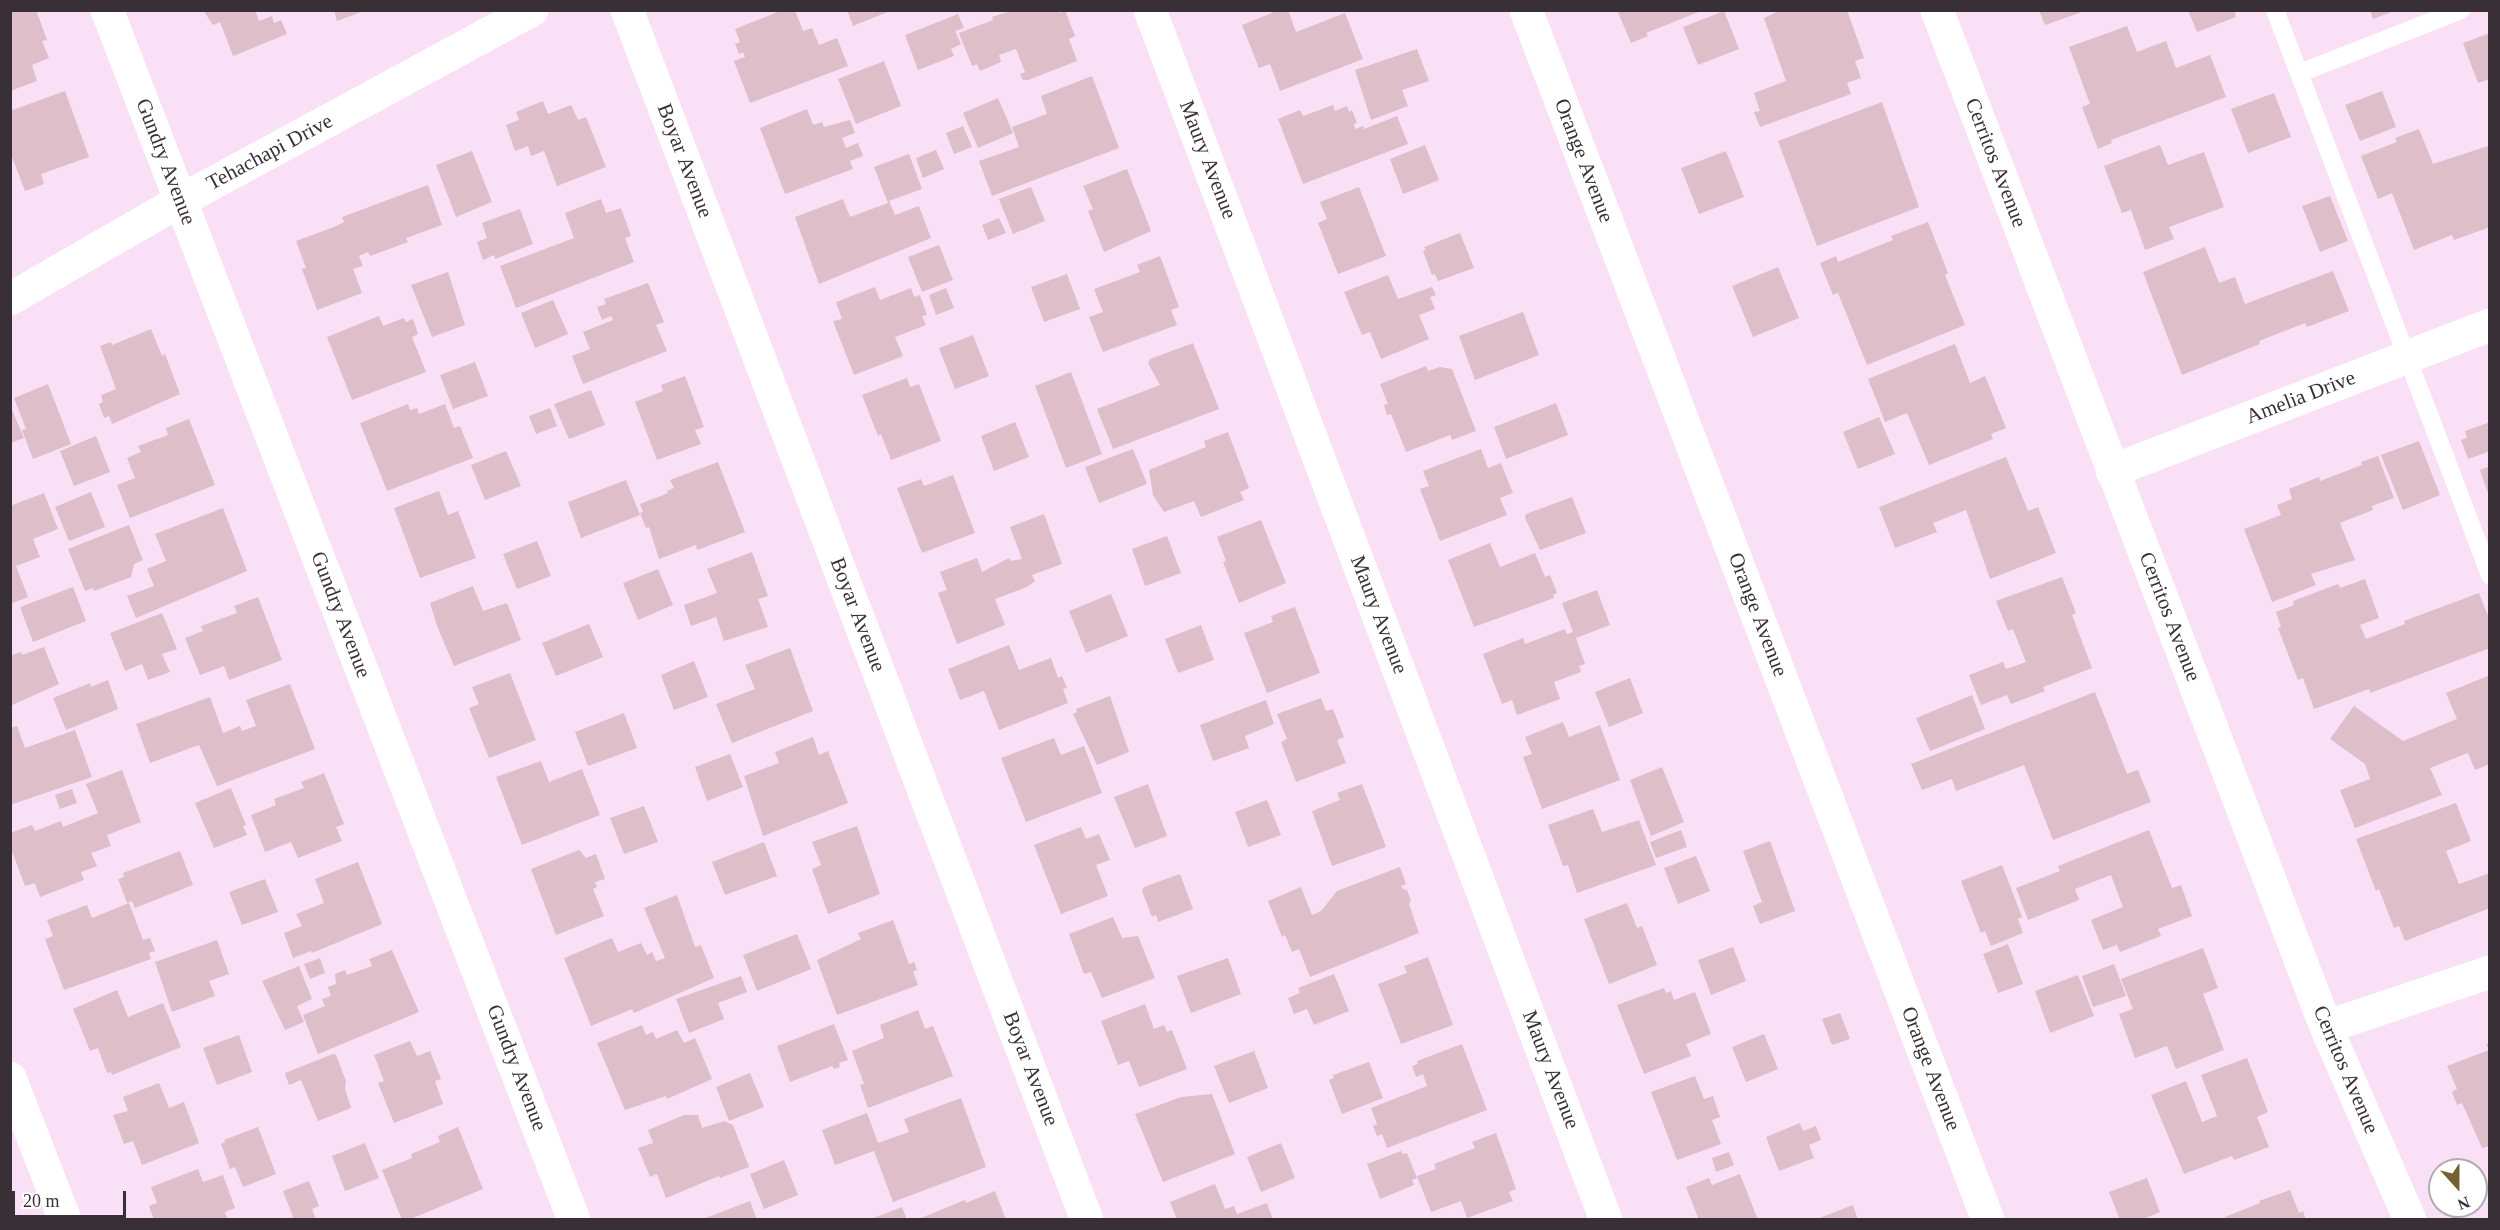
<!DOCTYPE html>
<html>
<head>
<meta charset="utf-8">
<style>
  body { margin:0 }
  #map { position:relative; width:2500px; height:1230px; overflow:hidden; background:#f9e0f6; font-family:Georgia,serif }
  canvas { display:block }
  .frame { position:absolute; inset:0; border:12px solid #392f37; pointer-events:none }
  .north { position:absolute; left:2428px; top:1158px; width:60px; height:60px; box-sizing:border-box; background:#fff; border:2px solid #b0acaf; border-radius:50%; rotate:159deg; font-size:16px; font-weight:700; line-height:24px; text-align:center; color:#392f37 }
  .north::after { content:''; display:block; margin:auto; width:21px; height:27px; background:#736230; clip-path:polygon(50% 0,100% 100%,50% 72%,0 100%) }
  .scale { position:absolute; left:12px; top:1191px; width:114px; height:27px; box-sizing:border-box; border:3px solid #392f37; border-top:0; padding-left:8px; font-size:18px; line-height:21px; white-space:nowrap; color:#392f37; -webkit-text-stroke:4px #fff; paint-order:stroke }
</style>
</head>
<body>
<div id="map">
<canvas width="2500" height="1230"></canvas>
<div class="frame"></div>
<div class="north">N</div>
<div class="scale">20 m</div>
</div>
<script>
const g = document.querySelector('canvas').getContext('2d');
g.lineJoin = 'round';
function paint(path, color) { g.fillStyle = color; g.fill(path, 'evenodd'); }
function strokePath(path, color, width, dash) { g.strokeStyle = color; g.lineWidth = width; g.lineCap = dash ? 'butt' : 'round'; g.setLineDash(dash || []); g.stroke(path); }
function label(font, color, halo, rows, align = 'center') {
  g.font = font + ' Georgia,serif'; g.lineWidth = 5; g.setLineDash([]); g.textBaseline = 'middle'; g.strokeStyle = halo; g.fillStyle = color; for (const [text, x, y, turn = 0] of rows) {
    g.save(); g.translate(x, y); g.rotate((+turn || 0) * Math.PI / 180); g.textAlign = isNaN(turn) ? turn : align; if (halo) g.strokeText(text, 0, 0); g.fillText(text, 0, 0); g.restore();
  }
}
paint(new Path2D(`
  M10 10H36L47 40 42 41 49 58 32 65 37 81 10 91Z
  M203 10H255L259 21 272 16 274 23 281 20 287 34 233 56 220 22 213 25Z
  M334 10H364V11L337 21Z
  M783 10H795L803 31 812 28 819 45 837 38 848 66 750 103 734 61 745 57 743 52 739 54 735 44 740 42 735 29Z
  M847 10H890V11L853 26Z
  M1014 10H1058L1059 13 1065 10 1075 36 1069 39 1077 61 1028 80H1023L1020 74 1025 72 1016 49 999 55 1001 62 980 71 977 64 972 66 959 33 993 20 992 17Z
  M1279 10H1288L1296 32 1345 13 1363 59 1280 91 1270 64 1259 68 1242 25Z
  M1622 10H1701V11L1646 33 1648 36 1631 43 1618 12Z
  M1781 10H1847L1864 58 1855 61 1861 78 1847 83 1851 94 1760 127 1754 112 1760 111 1754 93 1786 81 1764 18Z
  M2039 10H2085V11L2045 25Z
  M2188 10H2234L2236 17 2197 32Z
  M2370 10H2394V11L2373 19Z
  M1724 11 1739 49 1698 65 1683 27Z
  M958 14 964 28 955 31 961 44 951 49 954 56 918 70 905 35Z
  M2127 26 2137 52 2166 41 2176 68 2210 55 2226 97 2111 140 2112 143 2098 149 2082 107 2090 104 2069 47Z
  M2490 33V79L2478 83 2463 43Z
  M1417 49 1429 81 1402 90 1408 106 1371 120 1355 70Z
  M884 61 901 106 856 124 838 79Z
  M1092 76 1119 148 992 196 979 161 1019 147 1012 127 1047 114 1041 96Z
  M65 91 89 157 41 174 44 184 25 191 10 152V111Z
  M2382 91 2396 127 2360 141 2345 105Z
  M2274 93 2291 137 2248 153 2231 109Z
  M998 98 1013 133 978 148 963 113Z
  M543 101 548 114 571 105 578 120 586 117 606 167 557 186 544 151 531 156 528 146 515 151 506 125 519 120 516 112Z
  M1882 102 1919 207 1817 246 1778 141Z
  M1333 105 1335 111 1347 106 1349 112 1352 110 1357 123 1354 124 1355 129 1363 126 1364 129 1397 116 1408 144 1303 184 1278 119 1300 110 1303 116Z
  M807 109 813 125 822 122 824 127 850 120 855 133 842 138 846 148 858 143 863 156 850 161 853 169 785 194 760 128Z
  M963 126 972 147 954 154 946 133Z
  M2419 129 2433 164 2488 146 2490 227 2454 240 2452 235 2414 250 2392 193 2378 199 2361 156 2397 142 2395 138Z
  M1425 145 1439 180 1403 194 1390 159Z
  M2160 145 2168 165 2204 152 2224 207 2169 227 2174 239 2145 250 2131 210 2122 213 2104 166Z
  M936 150 944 169 923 178 916 158Z
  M472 151 492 202 456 217 436 165Z
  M1726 151 1744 197 1699 214 1681 168Z
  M909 154 922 189 889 201 895 215 919 206 931 238 819 284 795 217 843 199 850 217 888 203 874 167Z
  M1127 169 1151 231 1104 252 1088 211 1093 209 1083 186Z
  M428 185 442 225 406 238 408 242 370 256 368 252 359 256 363 266 353 269 362 293 317 310 302 269 306 268 296 241 334 227 344 222 342 217Z
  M1031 187 1045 221 1013 234 999 199Z
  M1359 187 1386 256 1338 274 1318 223 1327 219 1320 202Z
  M2330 196 2348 241 2320 252 2302 206Z
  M601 199 606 213 621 208 631 236 625 238 634 262 516 308 500 266 574 238 565 213Z
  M520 209 533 244 495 259 494 255 483 260 477 242 487 238 482 223Z
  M999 218 1006 233 988 240 982 225Z
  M1928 222 1948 273 1945 275 1965 325 1867 365 1838 293 1833 295 1820 263 1836 256 1838 262 1893 240 1891 236Z
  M1460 233 1474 268 1438 281 1435 274 1432 275 1423 251 1426 250 1424 247Z
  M939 245 953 280 922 292 908 257Z
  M2205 247 2219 283 2235 277 2245 304 2333 271 2349 311 2307 327 2305 323 2259 341 2260 344 2182 375 2143 272Z
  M1160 256 1179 307 1171 310 1177 325 1103 352 1089 317 1103 312 1094 289 1140 272 1137 265Z
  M1778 267 1799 318 1753 337 1732 286Z
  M448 272 465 325 432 337 411 285Z
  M1067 274 1080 309 1044 322 1031 287Z
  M1388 275 1398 299 1432 287 1436 295 1430 297 1435 309 1419 315 1429 339 1381 359 1370 332 1362 335 1344 292Z
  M648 283 664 322 656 325 667 351 583 384 572 356 590 349 583 332 613 320 611 316 602 320 597 307 606 304 604 299Z
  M875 287 880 300 911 288 914 297 920 295 927 315 922 316 926 325 895 337 903 356 854 375 833 321 842 319 836 302Z
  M946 288 954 308 936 315 929 295Z
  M553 300 568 334 535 348 521 313Z
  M1523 312 1539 355 1475 380 1459 336Z
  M379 316 383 326 404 318 406 322 413 319 418 334 412 337 426 372 352 400 327 337Z
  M151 329 162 356 165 354 180 394 112 424 109 416 104 418 99 404 103 402 101 395 116 389 100 346 111 342 112 345Z
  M973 335 989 376 955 389 939 348Z
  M1193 343 1219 409 1113 449 1097 409 1160 385 1148 363 1150 359Z
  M1955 344 1970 383 1985 376 2006 428 1991 434 1993 439 1929 465 1907 413 1885 422 1868 379Z
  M475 362 488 396 453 409 440 375Z
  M1426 366 1428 371 1440 367 1452 369 1476 431 1452 440 1450 435 1406 452 1391 414 1387 415 1384 405 1388 404 1380 384Z
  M1071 372 1102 454 1066 468 1035 386Z
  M685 376 704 427 695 430 701 444 657 460 635 402 663 391 661 385Z
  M907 378 910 387 919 384 941 441 891 460 881 434 878 436 862 395Z
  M48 384 71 444 33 459 22 430 26 429 14 398Z
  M591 390 605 425 569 439 554 404Z
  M1556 403 1568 435 1506 459 1494 427Z
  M408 404 410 410 417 408 419 414 445 404 454 428 460 426 473 458 387 491 360 423Z
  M10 405 24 438 10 443Z
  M550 408 557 426 536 434 529 416Z
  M1879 417 1895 454 1858 469 1843 432Z
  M189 419 215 485 130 518 117 485 135 478 127 458 141 452 138 446 168 435 166 428Z
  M1015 422 1029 457 994 471 981 436Z
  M2490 422V451L2468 459 2461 440 2467 438 2465 431Z
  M1228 432 1249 488 1240 492 1244 500 1201 517 1194 501 1164 512 1153 495 1149 470 1206 447 1204 441Z
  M96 436 110 472 74 486 60 451Z
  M2419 441 2440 495 2403 510 2381 455Z
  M1133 449 1147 484 1099 503 1085 467Z
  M1481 449 1488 468 1501 463 1513 493 1500 498 1507 515 1440 541 1420 489 1429 486 1423 471Z
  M506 451 521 486 485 500 471 465Z
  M2378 456 2394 498 2372 506 2373 510 2340 523 2355 560 2311 574 2316 585 2272 602 2244 529 2281 515 2277 505 2292 499 2289 489 2319 477 2320 481 2362 465 2361 462Z
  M2006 457 2028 511 2038 507 2056 553 1990 579 1966 510 1933 523 1937 532 1895 548 1879 507Z
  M718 462 745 532 697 550 696 545 659 559 649 527 646 528 640 513 643 512 640 504 668 493 667 491 674 488 670 480Z
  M2490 466V496H2489L2480 470Z
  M953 475 975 533 922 553 897 488 921 479 924 486Z
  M626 480 640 515 581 538 568 502Z
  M439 491 448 515 458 511 476 558 420 578 394 508Z
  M91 492 105 527 69 541 55 507Z
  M44 493 58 529 33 539 40 557 16 566 28 597 10 604V506Z
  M1572 497 1586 533 1540 550 1525 518 1526 514Z
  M223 508 247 571 136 618 127 596 154 586 147 569 166 561 155 534Z
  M1044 514 1062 564 1032 575 1035 581 1027 587 995 599 1005 625 957 644 938 593 947 590 940 572 977 558 982 572 1009 558 1011 561 1022 559 1010 527Z
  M1261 520 1286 583 1239 603 1223 562 1226 561 1217 537Z
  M129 525 143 560 134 564 131 577 94 591 93 588 85 591 68 549Z
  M1167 536 1181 573 1145 586 1132 549Z
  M537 541 551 576 517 589 503 554Z
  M1490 543 1500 567 1535 553 1545 577 1550 575 1557 593 1553 595 1554 598 1474 627 1448 560Z
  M752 552 768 596 758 599 768 627 724 641 716 617 691 626 684 605 717 593 707 569Z
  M658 569 673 605 638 620 623 583Z
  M2062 577 2076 613 2072 615 2092 668 2043 687 2045 691 2011 704 2007 695 1981 705 1969 675 2003 662 2006 669 2026 662 2013 629 2008 631 1996 601Z
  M2365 579 2379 618 2360 625 2366 639 2405 624 2404 621 2479 593 2490 621V648L2370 693 2369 689 2314 709 2303 678 2298 680 2278 628 2281 627 2276 612 2294 605 2293 601 2338 584 2340 588Z
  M473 586 483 611 507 603 521 640 454 666 437 626 430 603Z
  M73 587 86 621 33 642 20 607Z
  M1597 590 1610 625 1576 638 1585 664 1579 666 1581 672 1554 682 1560 699 1517 715 1512 700 1502 704 1483 654 1523 638 1525 644 1565 629 1567 634 1573 632 1562 603Z
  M1111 594 1128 636 1086 653 1069 611Z
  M258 597 282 660 229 680 224 666 200 675 185 638 203 631 201 626 237 613 234 606Z
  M1295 607 1320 673 1267 693 1244 633 1273 622 1271 616Z
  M162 613 177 649 162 654 170 672 148 680 142 664 125 671 110 633Z
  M589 624 603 657 556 676 542 643Z
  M1201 625 1214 660 1178 673 1165 639Z
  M1009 645 1019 670 1051 658 1058 678 1062 676 1067 688 1063 689 1068 703 999 730 984 691 960 700 948 669Z
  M44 647 59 684 10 706V656L21 652 22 655Z
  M790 648 813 711 732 743 716 704 755 689 745 665Z
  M694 661 708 697 674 710 661 675Z
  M510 673 536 740 489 758 469 708 479 704 472 687Z
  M2490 675V764L2475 770 2468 753 2430 768 2442 795 2355 828 2340 790 2370 779 2365 764 2330 739 2354 706 2403 741 2457 719 2446 693Z
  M1630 678 1643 713 1609 727 1595 692Z
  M108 680 118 709 66 730 53 698 90 683 91 687Z
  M290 684 315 749 217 786 199 745 150 763 136 724 210 697 223 733 240 726 242 731 256 726 246 700Z
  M2095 692 2127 774 2138 770 2151 802 2053 840 2024 765 1956 791 1952 779 1922 790 1911 764Z
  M1972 695 1985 729 1930 751 1916 718Z
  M1110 696 1129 752 1097 765 1073 714 1077 712 1076 709Z
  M1321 698 1326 711 1333 709 1344 737 1337 740 1346 763 1296 782 1281 742 1287 739 1277 714Z
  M1266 700 1274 724 1245 736 1249 748 1213 761 1200 725Z
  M624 713 637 748 588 766 575 732Z
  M1563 722 1569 737 1600 725 1620 780 1542 809 1523 757 1532 754 1525 737Z
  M17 726 25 748 75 730 92 777 10 805V728Z
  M813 737 819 755 828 751 848 803 763 836 744 776 779 763 775 752Z
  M1054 738 1061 755 1084 746 1102 793 1026 822 1001 758Z
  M730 754 743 787 707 801 695 767Z
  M541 761 549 782 582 769 600 815 522 845 496 777Z
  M1662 767 1684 822 1651 836 1630 780Z
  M122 770 141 822 107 835 111 846 91 853 97 866 81 872 84 880 40 897 35 883 25 886 10 846V833L32 825 35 831 61 821 63 827 98 813 86 784Z
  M324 773 344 824 336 827 342 841 298 858 291 842 265 852 251 815 276 805 274 799 304 788 301 782Z
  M1148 784 1167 836 1135 848 1114 797Z
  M1362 784 1386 847 1332 866 1312 811 1340 800 1337 793Z
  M231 788 246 825 243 826 247 835 214 848 195 803Z
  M72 789 77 803 60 809 55 795Z
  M1267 800 1281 835 1248 847 1235 812Z
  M2456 803 2471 841 2446 851 2459 884 2490 873V908L2405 941 2399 926 2394 928 2379 889 2376 891 2356 839Z
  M644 806 658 842 624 854 610 818Z
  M1593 809 1602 832 1639 820 1656 865 1577 893 1568 865 1563 866 1548 825Z
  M857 826 880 894 828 914 812 869 821 865 812 842Z
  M1081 827 1086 839 1099 834 1110 860 1096 865 1108 896 1061 914 1034 845Z
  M1681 830 1687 847 1656 858 1650 842Z
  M2149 830 2172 888 2181 885 2192 916 2158 929 2161 936 2120 952 2117 945 2103 950 2091 920 2123 907 2111 875 2075 889 2079 900 2028 920 2016 888 2060 871 2058 866Z
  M1770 841 1795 911 1760 924 1753 906 1762 902 1743 851Z
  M764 842 777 876 725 895 712 862Z
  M579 850 586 858 596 854 605 879 595 882 597 887 593 889 604 916 556 935 531 869Z
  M180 851 193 885 135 908 132 901 127 903 118 879 124 877 123 873Z
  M1696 856 1710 891 1678 904 1664 868Z
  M358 862 382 924 312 953 311 951 293 958 284 933 302 926 296 914 324 903 315 879Z
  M2002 865 2022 917 2018 919 2023 933 1991 946 1985 931 1981 933 1961 881Z
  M1400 867 1406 884 1401 886 1403 889 1407 890 1411 900 1409 904 1419 933 1310 977 1299 949 1292 952 1285 935 1282 937 1268 901 1301 887 1312 915 1321 911 1337 891Z
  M1180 874 1193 909 1158 922 1156 915 1152 917 1142 891 1144 887Z
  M265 879 278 912 242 925 229 892Z
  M677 895 695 947 701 945 714 978 634 1013 632 1009 591 1026 564 958 612 938 618 952 641 943 647 955 652 952 656 961 665 958 644 908Z
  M129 903 143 940 150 938 155 951 149 953 151 959 64 990 45 939 53 936 47 920 87 905 92 918Z
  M1627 903 1637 928 1642 926 1657 965 1609 984 1584 919Z
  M1113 917 1122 938 1138 936 1155 978 1102 998 1091 972 1084 974 1069 934Z
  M893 920 909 964 914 962 917 970 913 971 918 985 837 1015 817 960 861 939 858 933Z
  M797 934 811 969 757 991 743 955Z
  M217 940 229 974 209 981 215 996 172 1012 155 962Z
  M2008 944 2023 984 1998 993 1983 954Z
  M1733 947 1746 981 1711 995 1698 960Z
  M2203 948 2218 988 2203 994 2224 1050 2176 1069 2167 1046 2135 1058 2119 1014 2133 1009 2121 979Z
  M392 950 419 1012 318 1054 303 1015 325 1006 322 999 331 996 328 987 336 984 335 974 345 970 347 975 372 966 369 959Z
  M1428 957 1453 1025 1401 1044 1378 984 1407 973 1404 966Z
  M320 958 325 973 310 979 304 964Z
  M1228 958 1241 994 1191 1013 1177 976Z
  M2114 964 2126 996 2093 1007 2082 976Z
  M299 966 312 999 297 1006 304 1022 285 1030 262 981Z
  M1334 974 1349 1011 1314 1025 1307 1009 1294 1014 1288 998 1300 993 1298 988Z
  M2078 975 2094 1016 2050 1033 2035 991Z
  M741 976 747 992 718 1003 724 1019 689 1033 676 999Z
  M1664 988 1666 993 1671 991 1674 1000 1695 992 1711 1034 1686 1044 1691 1056 1644 1074 1617 1005Z
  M117 990 128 1017 163 1003 181 1047 112 1075 111 1072 107 1073 98 1048 90 1051 73 1009Z
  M1145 1004 1154 1029 1164 1025 1167 1032 1172 1030 1187 1069 1139 1087 1129 1061 1118 1065 1101 1021Z
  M918 1010 925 1029 933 1026 953 1076 868 1108 860 1085 864 1084 852 1051 884 1038 880 1025Z
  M1840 1013 1850 1039 1832 1045 1822 1019Z
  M834 1024 848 1060 839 1063 840 1067 834 1069 832 1066 790 1082 777 1046Z
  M642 1025 646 1035 653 1032 656 1039 677 1030 684 1043 695 1038 712 1079 667 1099 666 1096 625 1110 597 1043Z
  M1764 1034 1778 1069 1746 1082 1732 1047Z
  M239 1035 252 1072 217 1085 203 1048Z
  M410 1041 417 1056 430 1051 441 1079 435 1081 443 1104 394 1123 378 1083 384 1081 374 1055Z
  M2490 1043V1146L2482 1148 2462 1103 2457 1105 2452 1092 2457 1089 2447 1066 2489 1050 2486 1044Z
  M1462 1044 1487 1110 1387 1148 1382 1134 1377 1136 1373 1126 1377 1124 1371 1108 1427 1086 1423 1074 1416 1077 1412 1066 1418 1064 1417 1061Z
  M1254 1051 1268 1088 1229 1103 1214 1066Z
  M333 1054 336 1055 346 1081 345 1089 351 1108 318 1121 301 1080 289 1085 285 1073Z
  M2247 1058 2268 1112 2257 1117 2269 1147 2234 1160 2232 1156 2184 1174 2151 1095 2186 1081 2202 1122 2217 1116 2201 1075Z
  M1369 1062 1383 1098 1342 1114 1329 1080 1334 1078 1333 1075Z
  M750 1073 764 1107 729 1121 716 1087Z
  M1695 1076 1704 1099 1713 1096 1720 1117 1712 1120 1721 1144 1677 1160 1651 1092Z
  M159 1083 169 1108 184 1102 199 1143 142 1165 133 1141 124 1144 113 1115 128 1111 123 1097Z
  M1212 1094 1235 1154 1163 1182 1135 1114 1181 1097Z
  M961 1098 986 1167 893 1202 874 1151 835 1165 822 1130 867 1113 878 1143 909 1132 904 1119Z
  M684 1115H698L702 1128 724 1121 733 1125 749 1167 720 1178 719 1176 666 1198 657 1174 650 1177 638 1148 653 1143 648 1130Z
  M1800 1123 1803 1131 1816 1126 1821 1140 1809 1145 1814 1158 1779 1171 1766 1137Z
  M258 1127 276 1174 243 1187 235 1167 230 1169 221 1144 225 1142 224 1140Z
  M458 1127 483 1189 408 1220H402L382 1170 412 1158 411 1154 440 1142 438 1136Z
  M1496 1133 1516 1189 1509 1192 1513 1201 1467 1218 1461 1201 1431 1212 1417 1176 1436 1169 1434 1164 1475 1148 1472 1142Z
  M365 1143 379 1178 345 1191 332 1156Z
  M1281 1143 1295 1178 1261 1192 1247 1157Z
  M1401 1151 1403 1154 1407 1153 1417 1178 1412 1180 1414 1185 1380 1199 1367 1164Z
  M1729 1152 1734 1165 1716 1172 1712 1158Z
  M784 1160 798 1195 764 1209 750 1174Z
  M198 1169 203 1182 223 1175 235 1208 225 1212 228 1220H154L149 1206 157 1203 151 1187Z
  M1740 1174 1758 1220H1699L1686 1187 1709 1178 1712 1185Z
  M2147 1178 2160 1212 2141 1220H2120L2109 1192Z
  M309 1181 319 1206 312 1209 316 1220H288L293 1217 283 1191Z
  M1215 1184 1225 1209 1234 1206 1237 1214 1267 1203 1273 1220H1177L1170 1202Z
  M2290 1190 2299 1213 2303 1211 2306 1220H2226L2225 1217 2260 1203 2259 1201Z
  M995 1191 1006 1220H916L965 1200 966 1203Z
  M750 1201 757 1220H703V1219Z
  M1853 1205 1858 1220H1817V1219Z
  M902 1207 907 1220H871V1219Z`), '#debec9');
strokePath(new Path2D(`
  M2275 10 2490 575
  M2300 73 2461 10`), '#fff', 18);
strokePath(new Path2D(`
  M107 10 574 1220
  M627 10 1087 1220
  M1150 10 1606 1220
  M1937 10 2326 1027 2410 1220
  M2112 471 2490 325
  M2326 1027 2490 972
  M10 1078 65 1220`), '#fff', 33);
strokePath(new Path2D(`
  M1526 10 1988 1220
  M10 299 180 201 532 10`), '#fff', 33);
label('21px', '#392f37', '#fff', [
  ["Tehachapi Drive",270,153,-28],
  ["Maury Avenue",1207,160,69],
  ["Boyar Avenue",684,161,69],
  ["Orange Avenue",1583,161,69],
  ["Gundry Avenue",165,162,69],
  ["Cerritos Avenue",1995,163,69],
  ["Amelia Drive",2301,398,-21],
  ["Gundry Avenue",340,615,69],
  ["Boyar Avenue",857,615,69],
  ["Maury Avenue",1378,615,69],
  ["Orange Avenue",1757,615,69],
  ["Cerritos Avenue",2169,617,69],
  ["Gundry Avenue",516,1068,69],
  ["Boyar Avenue",1030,1069,69],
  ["Orange Avenue",1930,1069,69],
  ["Maury Avenue",1550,1070,69],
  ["Cerritos Avenue",2345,1070,67]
]);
</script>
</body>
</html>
